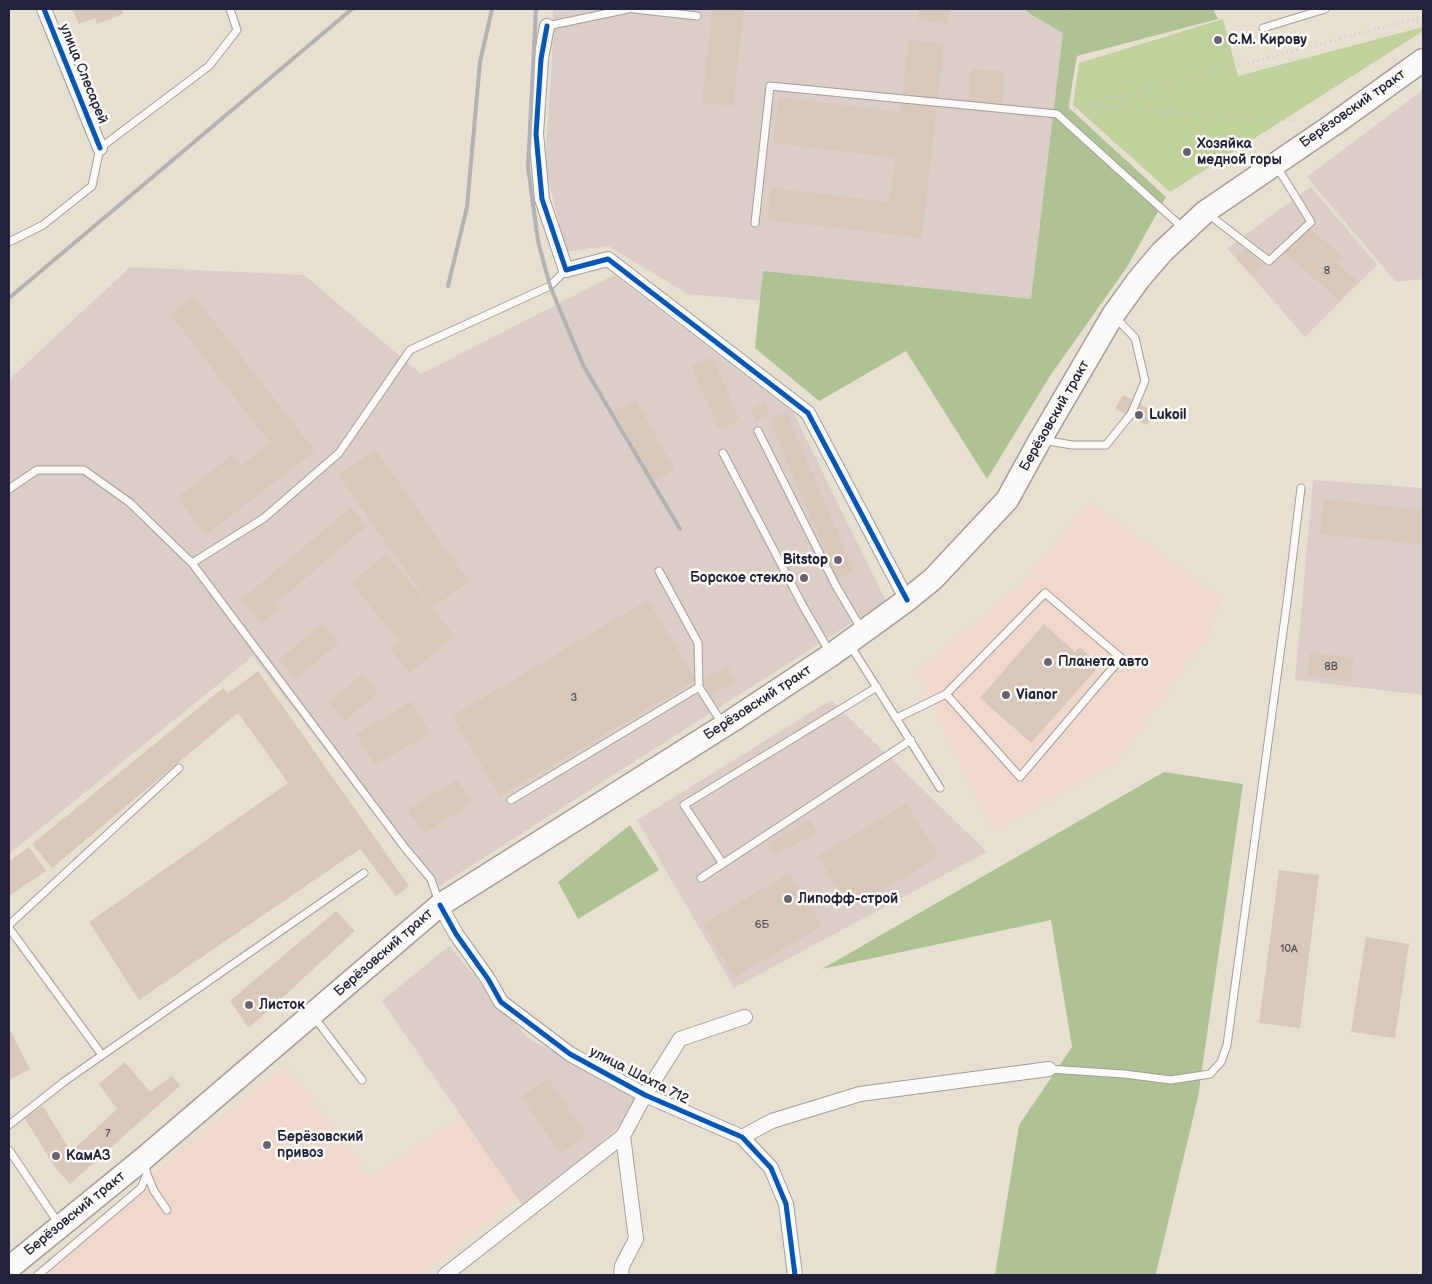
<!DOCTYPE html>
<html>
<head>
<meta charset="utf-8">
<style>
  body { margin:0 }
  #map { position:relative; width:1432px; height:1284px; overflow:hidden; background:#e7e0d1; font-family:"Balsamiq Sans",sans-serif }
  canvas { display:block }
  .frame { position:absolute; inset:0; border:10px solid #22223b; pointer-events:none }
</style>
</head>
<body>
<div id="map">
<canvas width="1432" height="1284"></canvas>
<div class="frame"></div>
</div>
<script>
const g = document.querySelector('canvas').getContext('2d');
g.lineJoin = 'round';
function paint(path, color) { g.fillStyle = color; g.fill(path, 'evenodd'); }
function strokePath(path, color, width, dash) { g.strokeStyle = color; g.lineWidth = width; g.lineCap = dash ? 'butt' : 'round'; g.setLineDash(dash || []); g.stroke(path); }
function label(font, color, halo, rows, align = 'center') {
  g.font = font + ' "Balsamiq Sans",sans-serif'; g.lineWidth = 5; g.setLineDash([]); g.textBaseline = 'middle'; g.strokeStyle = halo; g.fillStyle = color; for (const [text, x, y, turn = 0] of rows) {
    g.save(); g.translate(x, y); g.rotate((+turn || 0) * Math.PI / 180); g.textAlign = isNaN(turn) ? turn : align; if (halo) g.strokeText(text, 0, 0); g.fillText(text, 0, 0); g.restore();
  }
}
paint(new Path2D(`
  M1090 502 1222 599 1209 634 1115 764 994 831 916 672 1021 585Z
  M286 1065 370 1178 459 1117 521 1194 422 1275H29Z`), '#f0d8cc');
paint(new Path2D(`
  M553 9H1188L1076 46 1049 327 688 294 608 246 566 252 545 166 552 57Z
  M1423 90V279L1396 282 1307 177Z
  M1311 187 1377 265 1305 337 1227 248Z
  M130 267 304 275 421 374 614 275 793 412 886 601 433 890 253 656 9 854V380Z
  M1313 480 1423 488V695L1295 680Z
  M831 700 987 852 734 988 637 820Z
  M449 946 528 1038 647 1102 525 1209 382 1001Z`), '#dbcec8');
paint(new Path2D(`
  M1223 19 1238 76 1423 27V31L1170 192 1073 105 1079 63Z`), '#c0d19c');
paint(new Path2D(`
  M1027 9H1066V11L1073 9H1213L1218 19 1077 56 1068 107 1166 197 1127 267 1050 376 987 479 906 351 819 401 755 348 763 271 1031 299 1063 33 1027 12Z
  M1164 772 1243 784 1198 1097 1156 1273 1157 1275H995L1019 1125 1072 1047 1051 920 822 969Z
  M630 825 659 870 578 919 558 882Z`), '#aec294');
paint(new Path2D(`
  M72 9H121L123 14 97 24 95 18 79 24Z
  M712 9H744L733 106 702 103Z
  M919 9H950L948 24 918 20Z
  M909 40 944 44 922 238 767 220 771 188 890 202 895 158 773 143 778 97 900 112Z
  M971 69 1005 71 1003 104 969 102Z
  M1308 226 1342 256 1337 263 1357 280 1339 300 1285 253Z
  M1246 249 1263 265 1254 275 1236 259Z
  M194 296 315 451 206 535 177 498 233 454 241 465 270 443 170 314Z
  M712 357 740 420 719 429 691 366Z
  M1123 395 1154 411 1147 425 1115 409Z
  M635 399 675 470 654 481 614 411Z
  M765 402 770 415 756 421 750 409Z
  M786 412 854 571 837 579 769 419Z
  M375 449 469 582 432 608 338 475Z
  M1324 499 1423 510V545L1320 534Z
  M351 507 367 526 275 604 279 609 261 624 241 600Z
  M386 554 455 636 410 673 391 650 400 642 351 583Z
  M648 600 696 680 500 796 452 716Z
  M323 623 339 643 296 679 279 660Z
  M1044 624 1075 652 1080 647 1100 665 1031 743 980 698Z
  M1310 652 1354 658 1351 681 1307 676Z
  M727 665 736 681 711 696 702 680Z
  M258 671 409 886 396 896 360 849 139 1000 89 922 288 783 238 713 52 868 32 844 223 688 228 693Z
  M363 674 378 693 345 721 329 702Z
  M411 701 430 733 375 765 356 734Z
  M457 779 472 803 424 834 408 810Z
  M907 803 939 857 850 910 818 856Z
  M810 819 817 832 775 856 767 843Z
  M29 847 46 871 9 896V861Z
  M1279 870 1319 875 1300 1028 1259 1023Z
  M790 872 822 926 734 978 703 924Z
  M336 911 355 931 249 1028 230 1001Z
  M1366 937 1409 944 1395 1038 1351 1032Z
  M9 1028 30 1069 11 1079 9 1075Z
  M125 1062 150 1092 172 1076 180 1086 70 1184 55 1167 24 1117 43 1106 71 1152 117 1109 99 1084Z
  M548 1078 587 1136 560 1154 521 1097Z`), '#d9c8ba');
const service = new Path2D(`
  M634 9 697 16
  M547 26 628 9
  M1263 28 1325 9
  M1208 214 1269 261 1311 222 1277 167
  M755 223 770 86 1057 114 1183 228
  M9 242 43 225 92 186 100 148 209 66 237 30 230 9
  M758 431 836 586 862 630
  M1043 440 1072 445H1106L1131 414 1145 381 1135 338 1115 317
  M723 453 803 606 829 651
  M9 489 37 470H84L129 502 192 563
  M659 571 698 643 699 687
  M850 645 940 788
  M897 718 946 694 1045 593 1121 658 1020 777 946 694
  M511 800 699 687 722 723
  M723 864 684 805 877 687
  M701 878 911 740
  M439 903 431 879 405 848 192 563 264 518 339 453 410 350 550 286 566 270
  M9 925 179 768
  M9 928 102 1055
  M314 1017 362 1080
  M1049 1069 1124 1074 1171 1080 1210 1074 1221 1062 1227 1045 1288 595 1301 488
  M9 1125 65 1081 364 873
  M9 1150 59 1224
  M147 1174 154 1191 167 1210
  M38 1275 141 1188 147 1174 144 1163`);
const minor = new Path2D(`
  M44 9 100 148
  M547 26 541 59 536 134 542 199 566 270 608 259 808 413 907 600
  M440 905 456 934 488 979 501 1002 570 1054 645 1095 742 1137 771 1168 786 1204 795 1275
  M742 1137 772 1121 860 1094 1049 1069
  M445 1275 623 1136 645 1095 680 1039 745 1017
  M621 1275 622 1266 636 1239 623 1136`);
const primary = new Path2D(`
  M9 1268 143 1159 440 905 733 720 831 655 907 600 933 579 1007 500 1040 440 1113 315 1139 279 1162 252 1205 212 1334 124 1423 60`);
strokePath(service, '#a29e98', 9);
strokePath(minor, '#a29e98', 16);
strokePath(primary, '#a29e98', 25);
strokePath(new Path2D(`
  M1085 106 1299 121
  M1069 110 1423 17`), '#c8c7c5', 2.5, [1, 4]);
strokePath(service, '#fbfaf8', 7);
strokePath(minor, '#fbfaf8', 14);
strokePath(primary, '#fbfaf8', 22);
strokePath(new Path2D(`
  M536 9 528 167 538 241 550 286 583 365 680 529
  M448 286 467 207 480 62 492 9
  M9 298 352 9`), '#b3b2b3', 4);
strokePath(new Path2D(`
  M44 9 100 148
  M547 26 541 59 536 134 542 199 566 270 608 259 808 413 907 600
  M440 905 456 934 488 979 501 1002 570 1054 645 1095 742 1137 771 1168 786 1204 795 1275`), '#0057b8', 5);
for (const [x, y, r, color] of [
  [1218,40,5,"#676470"],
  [1187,152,5,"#676470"],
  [1139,415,5,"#676470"],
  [838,560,5,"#676470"],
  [804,578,5,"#676470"],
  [1048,662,5,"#676470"],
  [1006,695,5,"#676470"],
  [788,899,5,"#676470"],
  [249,1005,5,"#676470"],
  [267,1145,5,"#676470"],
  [56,1156,5,"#676470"]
]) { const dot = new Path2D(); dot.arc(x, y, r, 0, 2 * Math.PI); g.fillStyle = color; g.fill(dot); strokePath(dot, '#fdfcf7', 2); }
label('11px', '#504c5b', null, [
  ["8",1327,271],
  ["8В",1331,667],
  ["3",574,698],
  ["6Б",762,925],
  ["10А",1289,949],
  ["7",108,1134]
]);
label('bold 14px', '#22223b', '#fdfcf7', [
  ["С.М. Кирову",1228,40],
  ["Хозяйка",1197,144],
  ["медной горы",1197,160],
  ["Lukoil",1149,415],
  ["Bitstop",828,560,"right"],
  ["Борское стекло",794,578,"right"],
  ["Планета авто",1058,662],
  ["Vianor",1016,695],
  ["Липофф-строй",798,899],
  ["Листок",259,1005],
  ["Берёзовский",277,1137],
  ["привоз",277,1153],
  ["КамАЗ",66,1156]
], 'left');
label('14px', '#22223b', '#fdfcf7', [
  ["улица Слесарей",83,74,68],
  ["Берёзовский тракт",1353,109,-35],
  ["Берёзовский тракт",1055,416,-60],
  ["Берёзовский тракт",758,703,-33],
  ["Берёзовский тракт",384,953,-41],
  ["улица Шахта 712",639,1076,27],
  ["Берёзовский тракт",75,1214,-39]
]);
</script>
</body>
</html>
